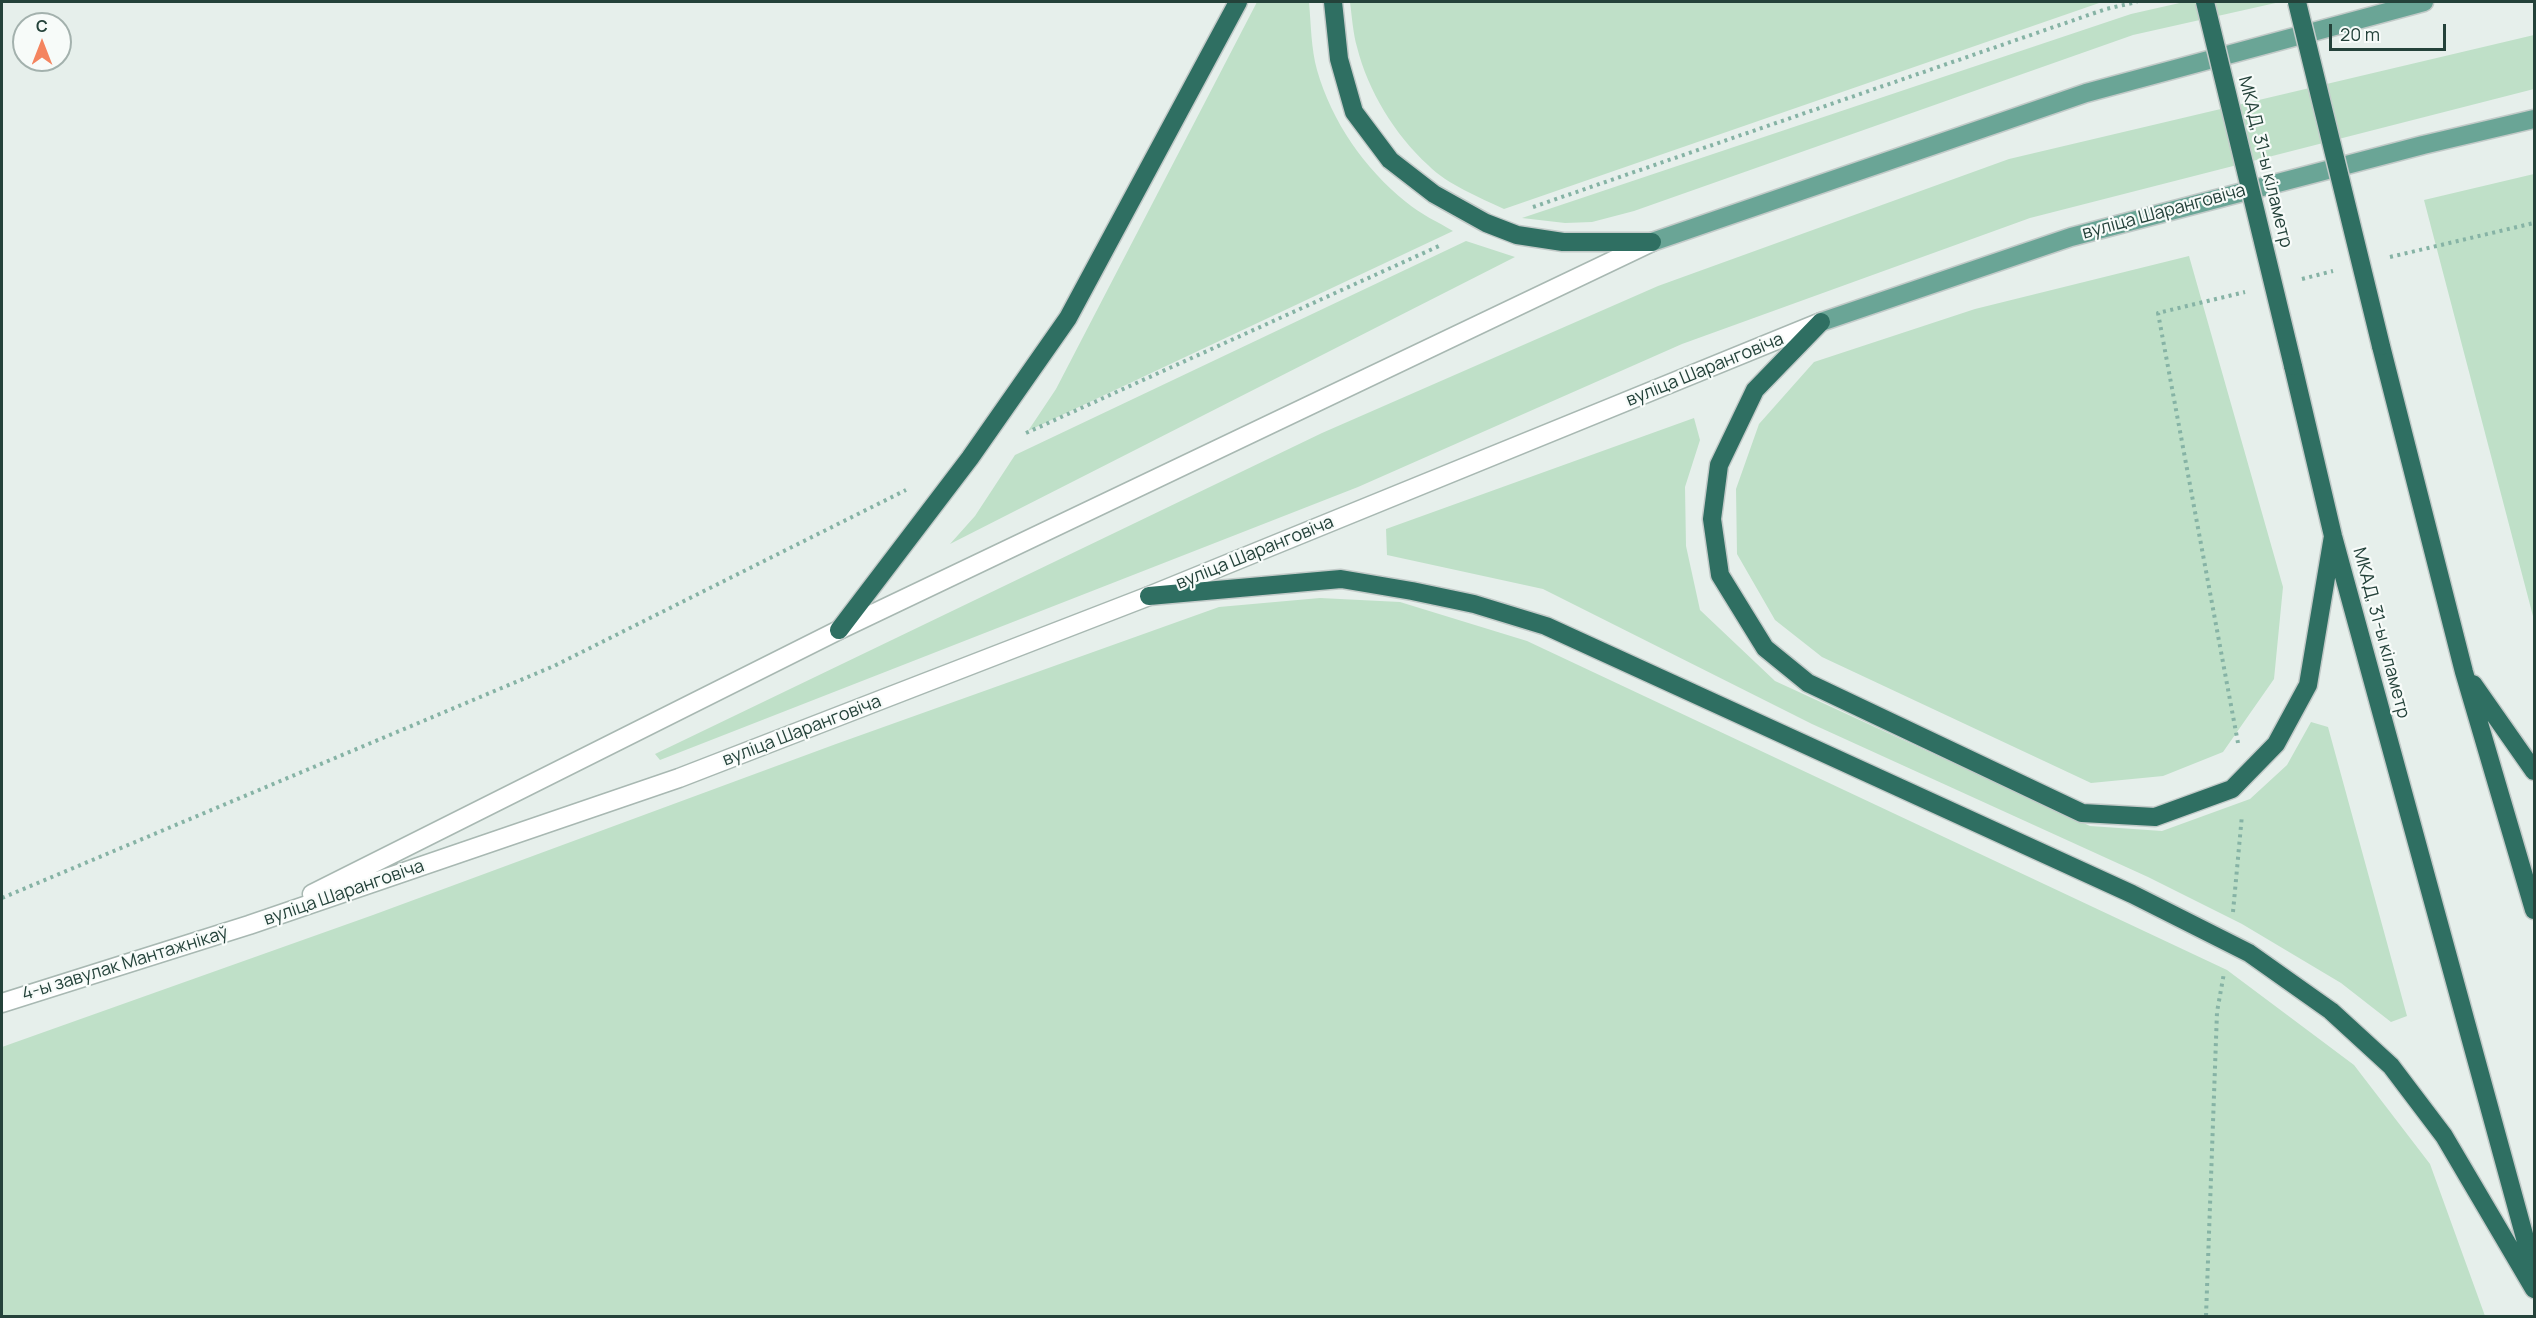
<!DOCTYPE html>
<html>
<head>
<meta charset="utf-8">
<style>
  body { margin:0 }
  #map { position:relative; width:2536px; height:1318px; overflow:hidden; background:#e6efeb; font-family:Manrope,sans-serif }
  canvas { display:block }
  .frame { position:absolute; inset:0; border:3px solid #24423a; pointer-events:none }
  .north { position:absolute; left:12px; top:12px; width:60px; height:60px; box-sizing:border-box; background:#f7fbf9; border:2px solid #a3b1ad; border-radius:50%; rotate:0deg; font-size:16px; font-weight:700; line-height:24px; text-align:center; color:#24423a }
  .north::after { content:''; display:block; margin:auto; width:21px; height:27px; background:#f4845f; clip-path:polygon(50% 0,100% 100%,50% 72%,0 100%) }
  .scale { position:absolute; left:2329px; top:24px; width:117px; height:27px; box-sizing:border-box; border:3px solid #24423a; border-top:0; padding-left:8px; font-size:18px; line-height:21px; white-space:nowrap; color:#24423a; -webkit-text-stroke:4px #f7fbf9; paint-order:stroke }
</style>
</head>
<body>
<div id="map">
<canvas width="2536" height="1318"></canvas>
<div class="frame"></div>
<div class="north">С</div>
<div class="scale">20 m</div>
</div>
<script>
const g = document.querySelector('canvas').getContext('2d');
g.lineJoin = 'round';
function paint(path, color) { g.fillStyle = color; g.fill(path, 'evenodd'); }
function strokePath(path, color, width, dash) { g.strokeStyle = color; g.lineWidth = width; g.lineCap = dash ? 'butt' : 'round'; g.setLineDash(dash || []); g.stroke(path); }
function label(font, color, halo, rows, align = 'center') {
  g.font = font + ' Manrope,sans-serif'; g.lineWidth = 4.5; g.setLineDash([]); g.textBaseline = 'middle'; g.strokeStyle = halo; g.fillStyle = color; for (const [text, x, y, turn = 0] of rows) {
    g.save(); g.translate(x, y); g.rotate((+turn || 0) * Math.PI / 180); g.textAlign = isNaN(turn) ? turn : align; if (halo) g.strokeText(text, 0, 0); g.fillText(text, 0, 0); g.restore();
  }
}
paint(new Path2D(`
  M1257 2H1309C1311 24 1311 49 1317 70 1332 122 1364 168 1406 202 1420 214 1438 222 1453 231L1028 431 1056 389Z
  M1350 2H2102L1504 209C1479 197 1448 185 1428 165 1395 135 1368 91 1357 47 1353 33 1352 17 1350 2Z
  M2184 2H2280L2133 35 1634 211 1592 222 1565 223 1522 218 2131 14Z
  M2534 35V89L2030 218 1682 344 1358 487 660 760 655 754 1322 433 1658 286 2009 159Z
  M2534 174V620L2424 200Z
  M1466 241 1515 257 950 544 975 516 1015 455Z
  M2189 256 2283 587 2274 679 2223 752 2163 776 2091 783 1822 657 1775 620 1737 554 1736 489 1759 424 1814 362 1975 309Z
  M1694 418 1700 440 1685 487 1686 546 1700 610 1775 681 2090 826 2162 831 2250 799 2287 765 2311 722 2328 727 2407 1016 2391 1022 2341 983 2242 924 2148 877 1812 724 1543 589 1387 555 1386 529Z
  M1320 598 1400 602 1527 641 2227 970 2354 1065 2430 1164 2485 1316H2V1047L373 915 836 744 1219 607Z`), '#bfe0c8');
const minor = new Path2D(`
  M312 894 839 630 1652 242
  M2 1003 249 925 679 778 1149 596 1821 322`);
const major = new Path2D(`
  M1652 242 2086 93 2424 2
  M1821 322 2071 237 2423 145 2534 119`);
const highway = new Path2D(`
  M1333 2 1339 59 1354 112 1390 160 1434 194 1486 223 1517 235 1563 242H1652
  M1821 322 1755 390 1719 465 1712 519 1720 575 1765 648 1808 683 2082 813 2155 817 2232 789 2276 744 2308 685 2333 536
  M2381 346 2464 672 2534 910
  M2293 366 2333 536 2534 1271
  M1149 596 1341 579 1412 591 1474 604 1546 626 2132 894 2249 953 2331 1011 2391 1066 2444 1136 2534 1289
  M839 630 970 458 1068 318 1238 2
  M2473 684 2534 771`);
strokePath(minor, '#a8b8b2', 21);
strokePath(major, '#c2cac8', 21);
strokePath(highway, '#c2cac8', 21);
strokePath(new Path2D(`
  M1533 207 2106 9 2137 2
  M2390 257 2534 223
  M2302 279 2333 271
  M1026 433 1439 246
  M2238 743 2158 313 2245 292
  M2 898 554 666 906 490
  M2233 912 2242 815
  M2206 1316 2217 1012 2224 973`), '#86b3a5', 4, [3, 4.5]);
strokePath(minor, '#fff', 18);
strokePath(major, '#6aa596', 18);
strokePath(highway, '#2f6f62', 18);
const highwayBridge = new Path2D(`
  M2205 2 2293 366
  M2297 2 2381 346`);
strokePath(highwayBridge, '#c2cac8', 21, []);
strokePath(highwayBridge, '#2f6f62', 18);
label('18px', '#24423a', '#f7fbf9', [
  ["МКАД, 31-ы кіламетр",2265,162,76],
  ["вуліца Шаранговіча",2164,212,-15],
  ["вуліца Шаранговіча",1705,370,-22],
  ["вуліца Шаранговіча",1255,553,-22],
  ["МКАД, 31-ы кіламетр",2381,633,75],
  ["вуліца Шаранговіча",802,731,-21],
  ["вуліца Шаранговіча",344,893,-19],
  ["4-ы завулак Мантажнікаў",125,964,-17]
]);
</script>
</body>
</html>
